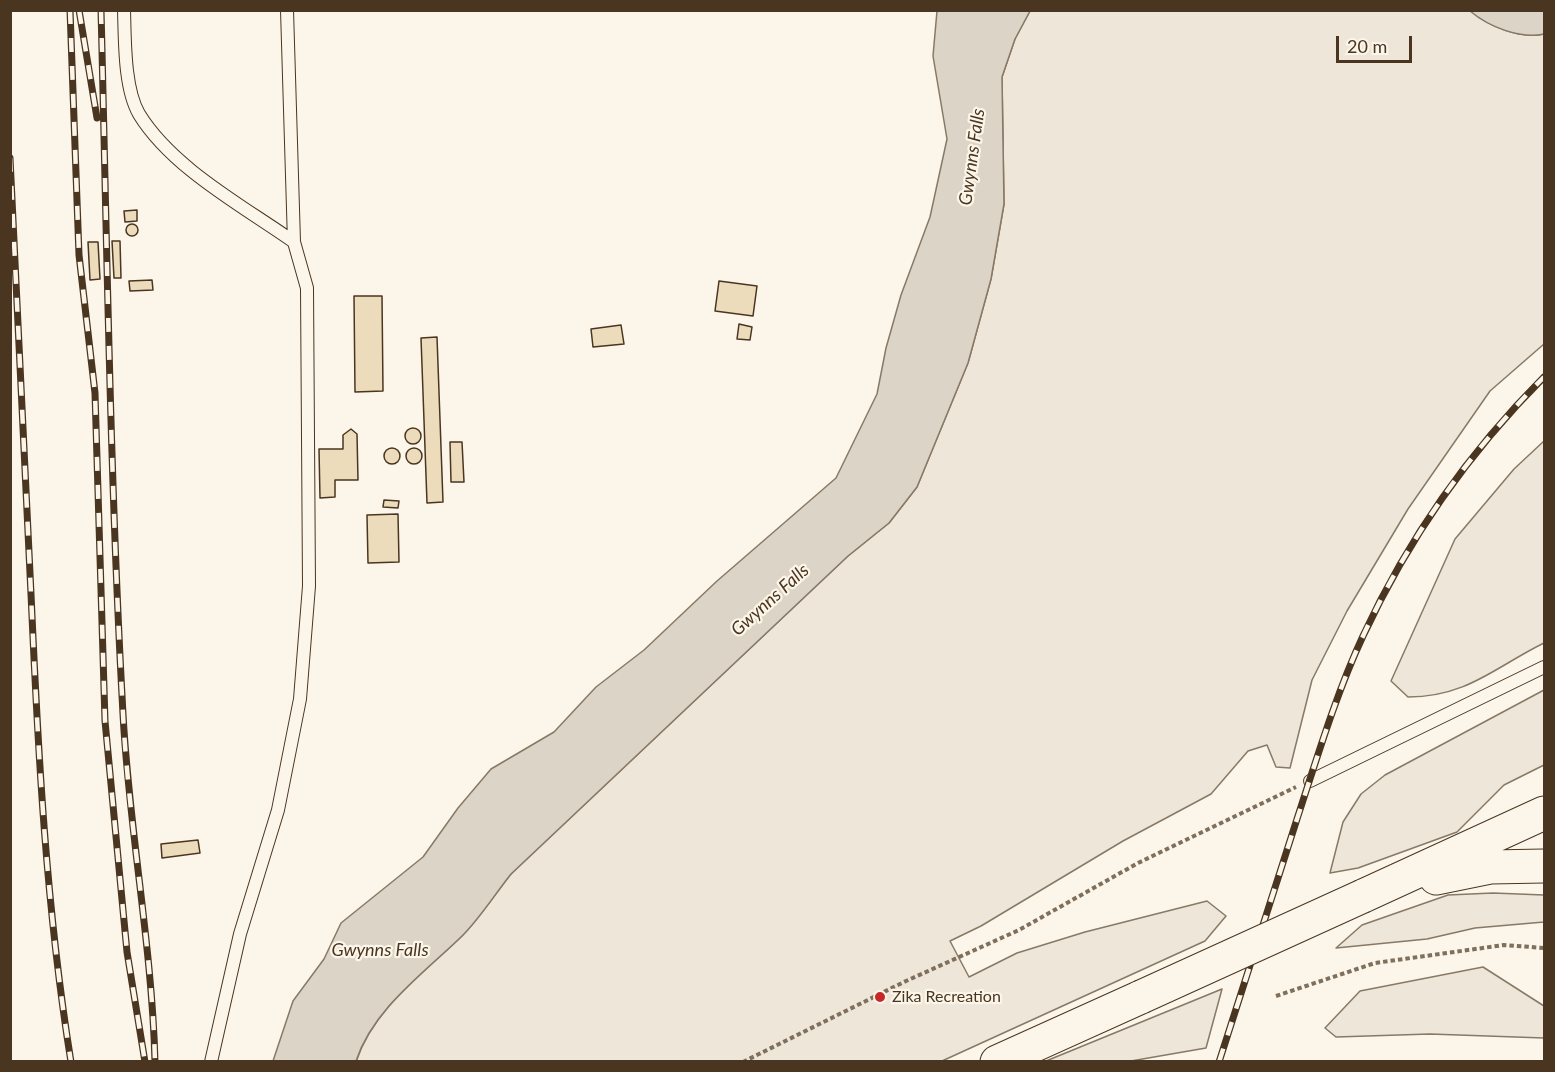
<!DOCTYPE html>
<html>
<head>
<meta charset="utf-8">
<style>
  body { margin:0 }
  #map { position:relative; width:1555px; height:1072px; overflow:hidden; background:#fbf6e9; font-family:Lato,sans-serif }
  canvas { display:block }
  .frame { position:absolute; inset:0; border:12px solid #4a3520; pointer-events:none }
  .scale { position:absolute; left:1336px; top:36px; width:76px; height:27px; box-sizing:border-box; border:3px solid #4a3520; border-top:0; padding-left:8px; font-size:18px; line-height:21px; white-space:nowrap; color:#4a3520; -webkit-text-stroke:4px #fbf6e9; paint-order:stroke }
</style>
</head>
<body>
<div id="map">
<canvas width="1555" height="1072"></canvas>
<div class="frame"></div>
<div class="scale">20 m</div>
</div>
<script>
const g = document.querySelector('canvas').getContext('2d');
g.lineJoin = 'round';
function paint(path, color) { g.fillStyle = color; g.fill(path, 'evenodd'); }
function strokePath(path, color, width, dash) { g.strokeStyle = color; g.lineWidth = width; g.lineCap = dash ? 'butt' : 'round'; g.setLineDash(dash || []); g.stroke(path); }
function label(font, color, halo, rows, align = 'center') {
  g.font = font + ' Lato,sans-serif'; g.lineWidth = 4.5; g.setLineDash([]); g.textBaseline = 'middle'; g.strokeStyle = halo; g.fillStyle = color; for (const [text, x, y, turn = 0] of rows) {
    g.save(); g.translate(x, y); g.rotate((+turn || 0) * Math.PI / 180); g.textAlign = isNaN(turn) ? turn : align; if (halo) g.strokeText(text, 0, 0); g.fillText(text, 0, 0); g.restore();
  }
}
const green = new Path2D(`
  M1470 10C1489 27 1520 39 1544 34V344L1490 391 1408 509 1347 611 1312 680 1290 768 1276 767 1267 745 1248 751 1211 794 1123 841 981 926 950 941 969 977 1017 953 1085 932 1207 901 1226 916 1205 941 942 1061 356 1062C373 1009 424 973 462 936 480 918 495 894 511 874L848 556 889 523 917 487 968 363 991 279 1004 204 1002 77 1015 39 1030 11Z
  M1544 441V643C1495 667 1467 697 1408 697L1391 681 1455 539 1514 469Z
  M1544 690V765L1504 785 1457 832 1358 868 1330 873 1343 822 1361 794 1385 775Z
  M1493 893 1544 895V922L1475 928 1427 939 1336 948 1362 925 1448 895Z
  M1483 967 1544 1006V1038L1430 1034 1336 1037 1325 1028 1360 991Z
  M1222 989 1206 1048 1131 1061H1046Z`);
paint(green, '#ede6d9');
strokePath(green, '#887966', 1.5);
const water = new Path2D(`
  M937 11H1030L1015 39 1002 77 1004 204 991 279 968 363 917 487 889 523 848 556 511 874C495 894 480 918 462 936 424 973 373 1009 356 1061H273L293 1001 324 959 341 923 423 857 458 808 491 769 554 732 596 687 644 650 717 581 836 478 877 394 886 348 901 295 930 217 947 139 933 56Z
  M1470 11H1544V34C1520 39 1489 27 1470 11Z`);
paint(water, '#dcd4c6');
strokePath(water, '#887966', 1.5);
const building = new Path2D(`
  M137 210V221L125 222 124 211Z
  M126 230a6 6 0 1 1 12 0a6 6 0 1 1-12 0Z
  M112 241H120L121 278H114Z
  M88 242H98L100 279 90 280Z
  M152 280 153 290 130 291 129 281Z
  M719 281 757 286 753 316 715 311Z
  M354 296H382L383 391 355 392Z
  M739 324 752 327 750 340 737 339Z
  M621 325 624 344 593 347 591 329Z
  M437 337 443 502 427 503 421 338Z
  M405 436a8 8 0 1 1 16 0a8 8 0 1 1-16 0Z
  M351 429 357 434 358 480H335V497L320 498 319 449H343V435Z
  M450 442H462L464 482H451Z
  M406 456a8 8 0 1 1 16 0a8 8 0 1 1-16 0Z
  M384 456a8 8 0 1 1 16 0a8 8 0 1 1-16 0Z
  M384 500 399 501 398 508 383 507Z
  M398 514 399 562 368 563 367 515Z
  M198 840 200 853 162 858 161 844Z`);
paint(building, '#ecdcbc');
strokePath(building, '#4a3520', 1.5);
const service = new Path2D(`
  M124 10C125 40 124 88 139 114 172 168 243 206 294 242
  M1310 781 1544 667
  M211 1062 240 934 278 810 300 699 309 586 307 288 294 242 287 10`);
const motorway = new Path2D(`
  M1436 878 1490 867 1544 866
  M1363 896 1544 813
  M997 1062 1141 997`);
strokePath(service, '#4a3520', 14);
strokePath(motorway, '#4a3520', 35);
strokePath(new Path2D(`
  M1276 996 1375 963 1504 945 1544 948
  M743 1062 906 981 1019 930 1138 863 1296 787`), '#7f6f5c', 4, [4.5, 3]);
strokePath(service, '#fbf6e9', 12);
strokePath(motorway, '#fbf6e9', 33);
const rail = new Path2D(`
  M70 10 79 255 95 393 105 721 127 952 145 1062
  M79 10 97 118
  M101 10C107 245 110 480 123 714 129 830 152 945 155 1062
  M10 158C17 303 24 449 31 594 38 751 46 907 71 1062
  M1219 1062C1245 981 1271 900 1297 819 1317 758 1336 694 1363 636 1408 539 1469 452 1544 377`);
strokePath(rail, '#4a3520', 7);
strokePath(rail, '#fbf6e9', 4.5, [14]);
const motorwayBridge = new Path2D(`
  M1141 997 1363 896`);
strokePath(motorwayBridge, '#4a3520', 35, []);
strokePath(motorwayBridge, '#fbf6e9', 33);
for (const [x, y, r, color] of [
  [880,997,6,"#c62828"]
]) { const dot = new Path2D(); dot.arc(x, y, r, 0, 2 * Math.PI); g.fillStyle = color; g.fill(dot); strokePath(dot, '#fbf6e9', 2); }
label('16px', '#4a3520', '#fbf6e9', [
  ["Zika Recreation",892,997]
], 'left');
label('italic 18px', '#4a3520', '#fbf6e9', [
  ["Gwynns Falls",972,157,-82],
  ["Gwynns Falls",770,600,-42],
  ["Gwynns Falls",380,950]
]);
</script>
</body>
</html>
